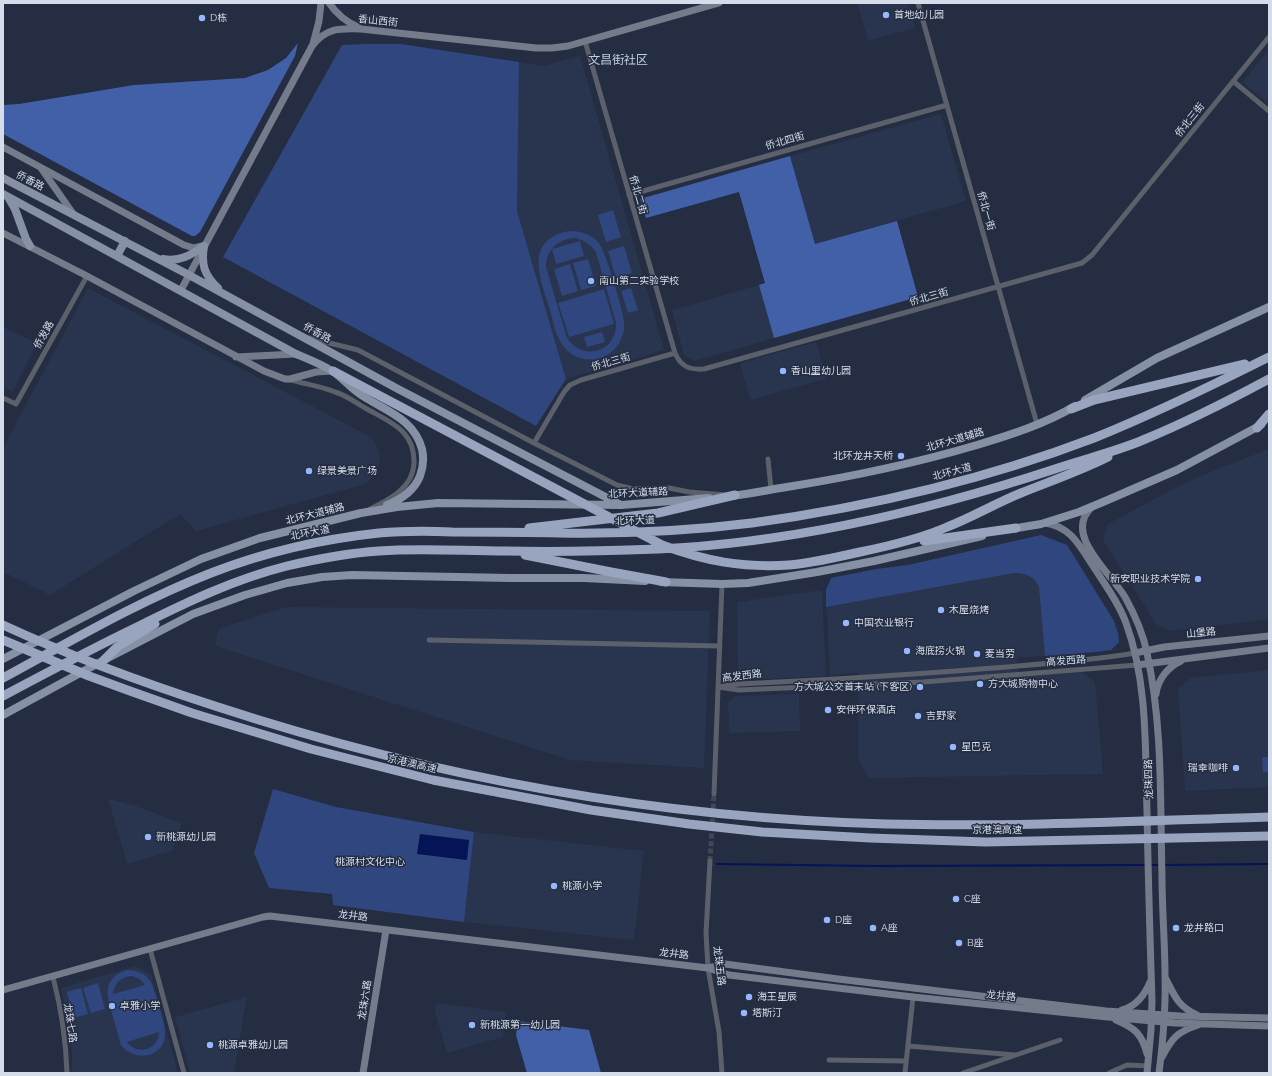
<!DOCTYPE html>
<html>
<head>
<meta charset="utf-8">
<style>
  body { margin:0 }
  #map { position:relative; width:1272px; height:1076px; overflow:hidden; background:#242d41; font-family:Raleway,sans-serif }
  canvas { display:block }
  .frame { position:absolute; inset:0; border:4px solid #d6ddea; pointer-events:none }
</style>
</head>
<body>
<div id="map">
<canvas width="1272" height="1076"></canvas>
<div class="frame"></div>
</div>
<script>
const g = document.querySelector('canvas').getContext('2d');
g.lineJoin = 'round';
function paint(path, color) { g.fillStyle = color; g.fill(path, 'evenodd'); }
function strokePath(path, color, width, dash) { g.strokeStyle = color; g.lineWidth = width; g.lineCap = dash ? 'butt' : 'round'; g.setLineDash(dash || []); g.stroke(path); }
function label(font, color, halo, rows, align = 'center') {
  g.font = font + ' Raleway,"Noto Sans SC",sans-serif'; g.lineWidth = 3; g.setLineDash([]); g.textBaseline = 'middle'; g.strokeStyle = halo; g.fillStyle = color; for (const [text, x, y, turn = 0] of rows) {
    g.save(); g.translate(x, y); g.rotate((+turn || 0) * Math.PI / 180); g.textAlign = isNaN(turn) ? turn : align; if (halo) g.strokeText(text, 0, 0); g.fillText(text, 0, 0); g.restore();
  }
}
paint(new Path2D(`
  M857 3H908L915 28 868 41Z
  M1269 50V104L1242 82Z
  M580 56 664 350 566 379 517 211 519 62 543 66Z
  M941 114 966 201 815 244 790 156Z
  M759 285 774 338 695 361 684 355 672 310Z
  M88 288 369 436 375 442 378 449 380 457 379 464 377 472 372 478 366 483 358 486 196 531 180 514 50 595 3 572V448Z
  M3 327 37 343 13 392 3 387Z
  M816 342 826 379 750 400 740 363Z
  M1269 449V619L1170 631 1156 624 1103 540 1108 524 1177 487 1213 471Z
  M1041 535 1067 545 1114 621 1118 633 1119 642 1111 650 1096 652 1017 658 1018 675 1082 672 1095 682 1103 774 869 778 858 759 859 673 830 675 826 590 831 578 876 569 908 565Z
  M822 590 826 676 743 680 738 674 737 602Z
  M286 607 710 611 704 768 570 760 215 646 218 629Z
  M1269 670V787L1185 791 1178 689 1191 678Z
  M799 694 800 731 729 733 728 703 735 696Z
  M108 799 133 805 182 823 172 851 127 864Z
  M474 832 644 851 634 940 464 922Z
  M135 966 151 974 178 1073H72V1054L68 1025 61 988Z
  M247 997 234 1073H190L175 1017Z
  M436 1003 506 1012 503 1037 447 1053 435 1012Z`), '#29344e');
paint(new Path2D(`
  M365 44H401L519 62 517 211 566 379 536 426 223 257 342 45Z
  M613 210 621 237 606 242 598 215Z
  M569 231C581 231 591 234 599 243 606 252 622 308 624 321 625 327 624 333 621 339 612 362 579 367 564 347 555 336 553 320 549 307 540 277 524 240 569 231ZM575 238C584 240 590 244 596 252L616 323C617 352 583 362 567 338L546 267C546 250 558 239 575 238Z
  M580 241 584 256 556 264 552 249Z
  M624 246 632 273 616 278 608 251Z
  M588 259 596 286 581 290 573 263Z
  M570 264 578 291 562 296 554 269Z
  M631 288 638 310 628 313 621 291Z
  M604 289 614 324 569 337 558 303Z
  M602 332 605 342 587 347 584 337Z
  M1041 535 1067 545 1114 621 1118 633 1119 642 1111 650 1096 652 1045 656 1039 587C1034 576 1026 573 1014 573L826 607V590L831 578 876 569 908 565Z
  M1262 757H1269V772H1263Z
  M273 789 336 807 474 832 464 922 333 905 332 894 269 888 254 853Z
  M127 970C137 970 145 973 151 982 155 992 165 1022 165 1032 166 1058 135 1063 121 1045 118 1036 116 1026 113 1017 107 997 101 978 127 970ZM132 976 140 979 145 985 113 994C114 983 121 977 132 976ZM159 1032C159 1050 137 1056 127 1042Z
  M98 983 105 1009 91 1013 83 988Z
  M81 988 88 1014 74 1018 67 992Z`), '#2f467e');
paint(new Path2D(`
  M298 43 295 56 200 232 195 236H192L3 134V105L19 104 134 85 245 78 268 70 286 58Z
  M790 156 815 244 897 221 918 297 774 338 759 285 765 283 739 192 646 218 640 199Z
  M518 1021 589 1030 601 1073H527L516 1035Z`), '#4260a8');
paint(new Path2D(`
  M420 834 469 840 467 860 417 854Z`), '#041456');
strokePath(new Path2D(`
  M717 864 875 866 1146 865
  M1150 865H1160
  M1164 865 1269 864`), '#041456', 2);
strokePath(new Path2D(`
  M710 861 714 794`), '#3f475a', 5, [5, 2.5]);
strokePath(new Path2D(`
  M918 3 1037 424
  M585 41 675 353C681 367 690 370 704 369L1082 263 1092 255 1269 37
  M1233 81 1269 111
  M629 195 947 105
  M309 338 358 350 534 443 617 485 633 489 669 488 689 492 726 495
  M288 379C304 384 320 386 335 392 346 395 356 403 365 408 390 422 415 430 414 463 413 488 389 500 370 509
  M3 398 16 404 87 276
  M534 443 564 392 570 385 581 380 675 353
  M768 459 771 489
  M429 640 720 646
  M723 686 739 684C824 680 908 675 993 668 1040 664 1088 661 1135 653
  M718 687 739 690 923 682 1137 665
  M714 794 722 584
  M710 861 706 933 708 968 719 1032 722 1073
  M150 949 184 1073
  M53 977C61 1008 66 1041 67 1073
  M908 1046 1015 1055
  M829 1060 906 1061
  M905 1073 913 997
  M963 1073 1060 1040
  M1109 1073 1127 1065 1148 1066`), '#5b606a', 5);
strokePath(new Path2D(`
  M329 3C336 13 346 22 358 27
  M313 44 319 21 321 3
  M3 147 184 245 194 248 202 246
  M41 168 74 215
  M3 233 87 276 264 371 285 379H290L316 372 333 371
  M181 290 312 46C326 28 339 28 361 29L536 48H552L568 46 719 3
  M236 357 296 354
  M1092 507C1062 534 1111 573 1125 597 1135 615 1143 633 1147 653 1163 726 1160 802 1162 876 1162 910 1165 943 1165 976 1166 1009 1163 1041 1159 1073
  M1045 523C1069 526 1079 544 1091 563 1103 582 1118 601 1126 623 1148 683 1145 748 1147 811 1148 874 1150 938 1152 1001L1151 1030 1147 1073
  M1135 653 1164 647 1269 636
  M1137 665 1269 648
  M1156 694C1158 679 1168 667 1181 661
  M708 968 725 964 838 979 1106 1011 1180 1016 1269 1018
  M1166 979C1175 997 1178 1006 1197 1015
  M3 990 263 917 270 916 708 968 729 975 913 997 1108 1017 1175 1023 1269 1026
  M1122 1010C1135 1007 1145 995 1150 982
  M1116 1020C1135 1028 1142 1034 1147 1054
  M1162 1057C1172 1038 1177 1032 1198 1025
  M363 1073 386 930`), '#747c8c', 7);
strokePath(new Path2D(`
  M3 178 189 275 398 389 619 504
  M3 194 296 354C308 359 321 364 332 371 343 378 351 389 363 396 386 411 414 419 422 449 424 458 423 468 420 476 414 491 402 499 387 505
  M8 197 15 209 26 239 30 246
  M204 246C201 264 204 275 218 288
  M117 256 125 241
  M163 259C180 262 191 255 204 246
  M1085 400 1157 358 1269 307
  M730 496C751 494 772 489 793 486 855 476 916 463 977 445 1010 435 1045 424 1075 406
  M1011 529 1041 524 1079 512 1103 502 1177 470 1261 425
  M661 582 722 584 748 583 817 572 874 561 982 536
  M3 659 134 591 201 559 260 538 361 513 397 507 438 503 621 505 709 498
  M3 715 104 660 193 614 245 595 287 583 322 577 352 575 510 578H584L645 581`), '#8791a6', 8);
strokePath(new Path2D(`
  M333 371 662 545C705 561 742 568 789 565 813 563 837 557 860 552 889 546 920 539 947 527 973 517 996 503 1021 493 1051 481 1080 471 1108 457
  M1071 409 1094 400 1115 395 1245 364
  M1257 428 1269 414
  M529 528 658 513 735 495
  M924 541 1016 528
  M525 555 611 572 666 582
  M3 625C72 657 144 683 215 706 431 777 659 818 886 824 1013 827 1141 821 1269 817
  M3 640 89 676 130 691 192 713 311 749 433 780 591 810 689 824 762 832 870 838 986 842 1269 836
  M104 660 117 647 155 624
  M3 678C71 641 139 601 211 573 265 552 322 539 379 533 403 531 428 531 452 532 488 532 523 532 559 533 623 534 688 531 752 523 868 507 984 480 1094 438 1154 414 1211 386 1269 357
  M3 696C48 672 93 648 139 626 187 602 235 579 287 566 317 559 348 553 379 551 421 548 463 551 505 551 556 552 607 551 658 549 793 543 927 511 1055 469 1084 459 1115 452 1143 440 1187 422 1228 401 1269 379`), '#99a5be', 9);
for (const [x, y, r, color] of [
  [886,15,4,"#96b6fd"],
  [202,18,4,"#96b6fd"],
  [591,281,4,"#96b6fd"],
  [783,371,4,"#96b6fd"],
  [901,456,4,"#96b6fd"],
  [309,471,4,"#96b6fd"],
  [1198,579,4,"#96b6fd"],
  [941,610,4,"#96b6fd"],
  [846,623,4,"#96b6fd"],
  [907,651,4,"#96b6fd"],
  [977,654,4,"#96b6fd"],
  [980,684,4,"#96b6fd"],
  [920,687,4,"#96b6fd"],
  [828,710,4,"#96b6fd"],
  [918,716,4,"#96b6fd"],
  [953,747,4,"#96b6fd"],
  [1236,768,4,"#96b6fd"],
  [148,837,4,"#96b6fd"],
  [554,886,4,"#96b6fd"],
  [956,899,4,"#96b6fd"],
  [827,920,4,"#96b6fd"],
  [873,928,4,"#96b6fd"],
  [1176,928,4,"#96b6fd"],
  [959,943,4,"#96b6fd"],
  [749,997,4,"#96b6fd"],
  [112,1006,4,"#96b6fd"],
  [744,1013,4,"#96b6fd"],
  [472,1025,4,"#96b6fd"],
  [210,1045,4,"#96b6fd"]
]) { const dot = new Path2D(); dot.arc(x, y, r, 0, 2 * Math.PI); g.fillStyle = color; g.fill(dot); strokePath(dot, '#242d41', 1.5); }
label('10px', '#d6ddea', '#242d41', [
  ["首地幼儿园",894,15],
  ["D栋",210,18],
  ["南山第二实验学校",599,281],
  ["香山里幼儿园",791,371],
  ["北环龙井天桥",893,456,"right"],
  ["绿景美景广场",317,471],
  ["新安职业技术学院",1190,579,"right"],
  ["木屋烧烤",949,610],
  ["中国农业银行",854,623],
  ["海底捞火锅",915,651],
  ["麦当劳",985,654],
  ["方大城购物中心",988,684],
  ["方大城公交首末站 (下客区)",912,687,"right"],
  ["安伴环保酒店",836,710],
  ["吉野家",926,716],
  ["星巴克",961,747],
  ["瑞幸咖啡",1228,768,"right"],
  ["新桃源幼儿园",156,837],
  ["桃源小学",562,886],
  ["C座",964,899],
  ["D座",835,920],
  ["A座",881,928],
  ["龙井路口",1184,928],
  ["B座",967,943],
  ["海王星辰",757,997],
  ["卓雅小学",120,1006],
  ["塔斯汀",752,1013],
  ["新桃源第一幼儿园",480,1025],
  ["桃源卓雅幼儿园",218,1045]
], 'left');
label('10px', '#d6ddea', '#242d41', [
  ["香山西街",378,21,6],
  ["侨北三街",1190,120,-51],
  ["侨北四街",785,141,-16],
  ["侨香路",30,181,27],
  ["侨北二街",638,195,74],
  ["侨北一街",986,211,74],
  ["侨北三街",929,297,-16],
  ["侨香路",317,333,29],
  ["侨发路",44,335,-61],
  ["侨北三街",611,362,-16],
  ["北环大道辅路",955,440,-16],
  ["北环大道",952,472,-15],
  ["北环大道辅路",638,493,-3],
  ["北环大道辅路",315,514,-14],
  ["北环大道",635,521,-2],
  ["北环大道",310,533,-11],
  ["山堡路",1201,633,-6],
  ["高发西路",1066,661,-4],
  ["高发西路",742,676,-7],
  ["京港澳高速",412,764,13],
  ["龙珠四路",1149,779,-92],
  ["京港澳高速",997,830],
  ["龙井路",353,916,7],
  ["龙井路",674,954,7],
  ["龙珠五路",719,966,83],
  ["龙井路",1001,996,6],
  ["龙珠六路",365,1000,-81],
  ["龙珠七路",70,1023,81]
]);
label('10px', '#d4def2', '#242d41', [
  ["桃源村文化中心",370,862]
]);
label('12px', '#c1cde7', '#242d41', [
  ["文昌街社区",618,60]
]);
</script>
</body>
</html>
